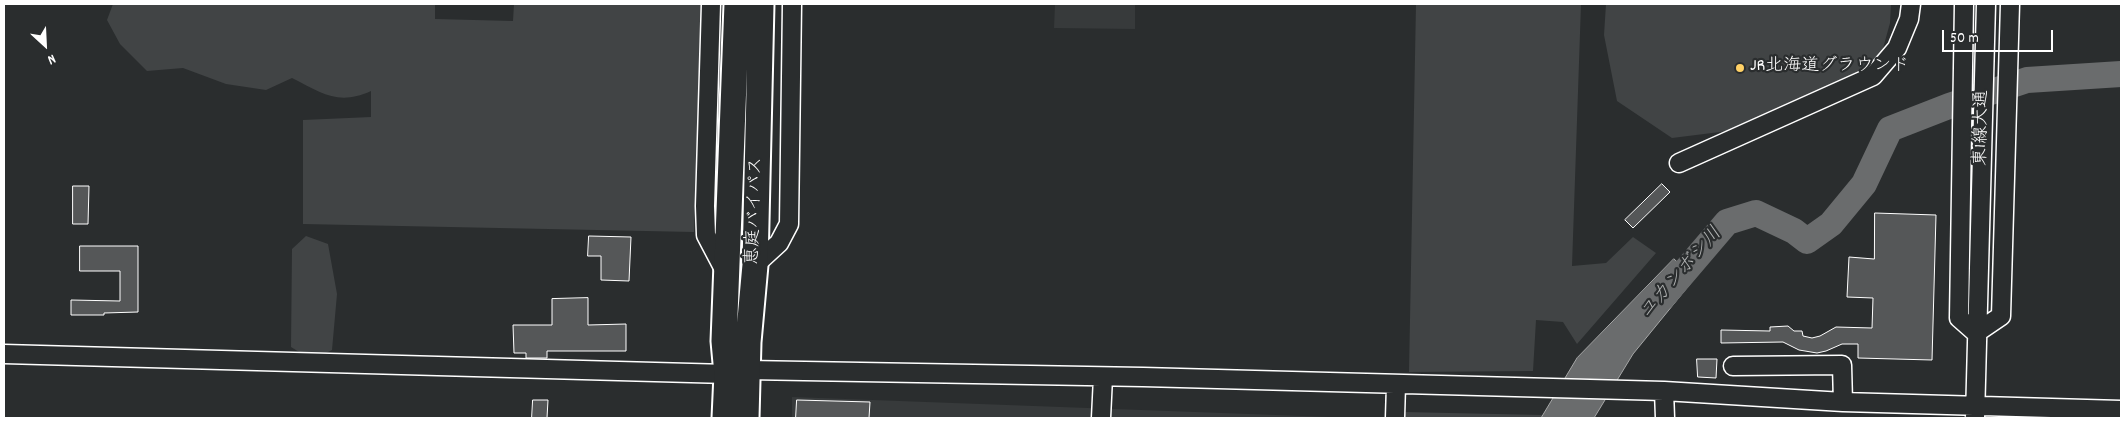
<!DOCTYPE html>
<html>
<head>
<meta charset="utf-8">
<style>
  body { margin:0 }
  #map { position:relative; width:2125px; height:422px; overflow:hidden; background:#2a2d2e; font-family:Dekko,sans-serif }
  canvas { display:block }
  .frame { position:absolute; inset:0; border:5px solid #fff; pointer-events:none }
  .north { position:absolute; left:20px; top:20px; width:50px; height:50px; -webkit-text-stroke:4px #2a2d2e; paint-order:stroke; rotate:155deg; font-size:14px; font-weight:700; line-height:20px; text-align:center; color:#fff }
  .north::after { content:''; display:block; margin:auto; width:18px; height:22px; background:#fff; clip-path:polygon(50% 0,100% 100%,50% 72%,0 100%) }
  .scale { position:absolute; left:1942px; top:30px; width:111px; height:22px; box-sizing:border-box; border:2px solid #fff; border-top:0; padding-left:6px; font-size:15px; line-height:18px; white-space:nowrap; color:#fff; -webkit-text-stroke:4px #2a2d2e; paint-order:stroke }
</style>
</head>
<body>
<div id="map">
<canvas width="2125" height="422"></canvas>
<div class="frame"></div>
<div class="north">N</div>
<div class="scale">50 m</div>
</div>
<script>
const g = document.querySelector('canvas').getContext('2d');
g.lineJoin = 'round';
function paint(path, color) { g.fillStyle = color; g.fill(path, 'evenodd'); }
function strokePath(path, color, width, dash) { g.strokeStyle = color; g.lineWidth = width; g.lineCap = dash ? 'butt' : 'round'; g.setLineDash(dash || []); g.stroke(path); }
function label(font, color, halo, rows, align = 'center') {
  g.font = font + ' Dekko,"Klee One",sans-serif'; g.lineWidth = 4.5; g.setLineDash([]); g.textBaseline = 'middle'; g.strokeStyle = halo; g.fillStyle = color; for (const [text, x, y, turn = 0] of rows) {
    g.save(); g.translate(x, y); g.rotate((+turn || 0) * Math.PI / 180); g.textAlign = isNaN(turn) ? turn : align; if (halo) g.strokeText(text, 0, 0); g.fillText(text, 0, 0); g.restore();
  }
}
paint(new Path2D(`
  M1055 4H1135V29L1054 28Z
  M792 397 1357 418H792Z`), '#373a3b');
paint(new Path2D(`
  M113 4H292L309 5V4H435V19L513 21 514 4H704L694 232 303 224V120L371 117V91C338 106 322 93 292 78L266 90 226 84 183 68 147 71 120 44 107 20Z
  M1416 4H1581L1572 266 1606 263 1633 237 1656 253 1577 344 1563 322 1536 320 1533 371 1409 372Z
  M1606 4H1891L1890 23 1882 52 1865 73 1736 130 1672 138 1617 101 1604 35Z
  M306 236 328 244 337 294 332 350 312 360 291 347 292 249Z
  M1403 412 1543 415 1541 418H1403Z`), '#414445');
const water = new Path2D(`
  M1674 259 1695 278 1633 354 1594 418H1541L1577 358Z`);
paint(water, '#6a6c6d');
strokePath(water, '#a6a7a7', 1);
strokePath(new Path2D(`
  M1663 297 1727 222 1756 213 1794 231 1807 241 1831 224 1864 184 1890 129 1949 106 2027 80 2121 74`), '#6a6c6d', 26);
const building = new Path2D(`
  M1662 184 1670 192 1633 228 1625 220Z
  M73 186H89L88 224H73Z
  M1875 213 1936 215 1932 360 1858 358V344H1842L1826 351 1817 353 1799 350 1783 342 1721 343V330L1770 331V327L1788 326 1794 331H1802L1803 336 1812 338 1820 336 1836 327 1872 328 1873 298 1847 297 1849 257 1874 259Z
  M589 236 631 237 629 281 601 280V256H588Z
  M80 246H138V312L104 313V315H71V300L120 301V271H80Z
  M588 298V325L626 324V351H547V358H526V353H514L513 325H552V299Z
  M1697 359H1717L1716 378 1698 377Z
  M533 400H548L547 418H532Z
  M797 400 870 402 869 418H796Z`);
paint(building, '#555758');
strokePath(building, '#fff', 1);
const minor = new Path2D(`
  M711 4 705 206 706 235 726 273
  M1964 4 1959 318 1976 333 2001 316 2010 4
  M1679 163 1873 76 1897 48 1909 19 1911 4
  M755 265 779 243 789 224 792 4
  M4 354 727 374 748 370 1143 377 1664 391 1843 402 2121 410
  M1733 366 1842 365 1843 402
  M1664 391 1665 418
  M1101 418 1103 377
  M1395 418 1396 385
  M1975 418 1986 4`);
const highway = new Path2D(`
  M725 418 727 374 724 341 737 4
  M746 418 748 342 755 265 761 4`);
strokePath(minor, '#fff', 21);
strokePath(highway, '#fff', 29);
strokePath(minor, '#2a2d2e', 18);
strokePath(highway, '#2a2d2e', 25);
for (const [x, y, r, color] of [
  [1740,68,5,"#ffd166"]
]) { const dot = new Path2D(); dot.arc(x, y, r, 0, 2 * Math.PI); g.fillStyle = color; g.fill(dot); strokePath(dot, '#2a2d2e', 2); }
label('18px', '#fff', '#2a2d2e', [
  ["JR北海道グラウンド",1750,68]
], 'left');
label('18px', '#fff', '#2a2d2e', [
  ["東1線大通",1983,128,-89],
  ["恵庭バイパス",756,211,-88]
]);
label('italic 19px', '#b4b6b6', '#2a2d2e', [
  ["ユカンボシ川",1682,274,-49]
]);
</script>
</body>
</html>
